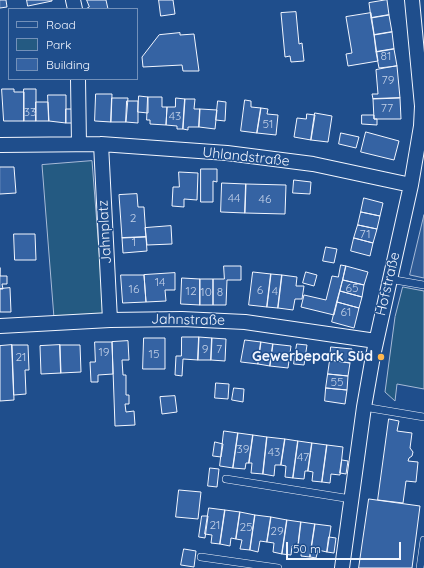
<!DOCTYPE html>
<html>
<head>
<meta charset="utf-8">
<style>
  body { margin:0 }
  #map { position:relative; width:424px; height:568px; overflow:hidden; background:#1f4e8c; font-family:Quicksand,sans-serif }
  canvas { display:block }
  .legend { position:absolute; left:8px; top:8px; width:130px; height:72px; box-sizing:border-box; background:#1f4e8c; border:1px solid #7391ba; margin:0; padding:5px 7px; list-style:none; font-size:12px; color:#f2f6ff }
  .legend li { display:flex; align-items:center; gap:8px; height:20px }
  .legend b { width:20px; border:1px solid #7391ba }
  .scale { position:absolute; left:286px; top:542px; width:115px; height:18px; box-sizing:border-box; border:2px solid #f2f6ff; border-top:0; padding-left:5px; font-size:12px; line-height:14px; white-space:nowrap; color:#f2f6ff; -webkit-text-stroke:3px #1f4e8c; paint-order:stroke }
</style>
</head>
<body>
<div id="map">
<canvas width="424" height="568"></canvas>
<ul class="legend">
<li><b style="height:5px;background:#1f4e8c"></b>Road</li>
<li><b style="height:11px;background:#245a82"></b>Park</li>
<li><b style="height:11px;background:#3563a3"></b>Building</li>
</ul>
<div class="scale">50 m</div>
</div>
<script>
const g = document.querySelector('canvas').getContext('2d');
g.lineJoin = 'round';
function paint(path, color) { g.fillStyle = color; g.fill(path, 'evenodd'); }
function strokePath(path, color, width, dash) { g.strokeStyle = color; g.lineWidth = width; g.lineCap = dash ? 'butt' : 'round'; g.setLineDash(dash || []); g.stroke(path); }
function label(font, color, halo, rows, align = 'center') {
  g.font = font + ' Quicksand,sans-serif'; g.lineWidth = 3; g.setLineDash([]); g.textBaseline = 'middle'; g.strokeStyle = halo; g.fillStyle = color; for (const [text, x, y, turn = 0] of rows) {
    g.save(); g.translate(x, y); g.rotate((+turn || 0) * Math.PI / 180); g.textAlign = isNaN(turn) ? turn : align; if (halo) g.strokeText(text, 0, 0); g.fillText(text, 0, 0); g.restore();
  }
}
const green = new Path2D(`
  M92 161 104 314 54 318 42 165Z
  M403 287 424 291V389L397 384 395 401 385 392 395 317Z`);
paint(green, '#245a82');
strokePath(green, '#a8bbd7', 1);
const parking = new Path2D(`
  M424 215V278L410 275Z`);
paint(parking, '#305b95');
strokePath(parking, '#a8bbd7', 1);
const building = new Path2D(`
  M0 0H6L7 7 0 8Z
  M27 0H52V1L28 6Z
  M87 0H106L108 9H86L89 7Z
  M159 0H173L175 14 161 16Z
  M387 0 389 15 371 18 369 3Z
  M296 12 299 44 302 43 304 61 291 62 290 56 285 57 281 13Z
  M371 13 378 61 348 66 346 54 352 53 346 17Z
  M389 15 392 32 374 35 371 18Z
  M392 32 394 49 376 52 374 35Z
  M180 33V35L194 34 199 71H183L182 65 143 67 142 57 159 35Z
  M394 49 397 66 379 68 376 52Z
  M397 66 400 98 373 99 372 94H378L376 70Z
  M2 89H14V92H24V121H4Z
  M24 89H36V121H24Z
  M96 94H112L111 122 95 121Z
  M48 95H66V123L49 121Z
  M139 96 148 97V113L138 112Z
  M148 97H162V107H167L166 125 150 124V120H147Z
  M112 98H128L126 122H111Z
  M176 98 185 99 183 129H177V126L166 125 167 107H175Z
  M400 98 401 119H374L373 99Z
  M185 99H195L194 109H200L199 127H188V130L183 129Z
  M245 100 251 101V107L261 108 257 133 241 131Z
  M127 101H138V123L126 122Z
  M218 101 226 102 225 121 216 120Z
  M36 102H48L49 121H36Z
  M261 108 268 109 267 114 278 115 276 135 257 133Z
  M66 109H74V123H66Z
  M200 109 217 110 215 129 199 127Z
  M315 113 332 116 328 142 311 140Z
  M307 114 315 115 311 140 294 137 297 118 306 119Z
  M362 115H374V119H377V125L362 124Z
  M366 132 399 141 394 160 361 152Z
  M341 133 359 137 356 148 339 144Z
  M0 167H14L16 193 0 194Z
  M201 169H217V182L213 181V202H201Z
  M179 172 198 173 197 200 184 199V207L172 206 173 187H179Z
  M294 180 311 182 310 194 293 193Z
  M222 183 246 184 245 213 221 212Z
  M246 184 286 185 285 214 245 213Z
  M137 194 138 207H144L146 237 122 238 119 195Z
  M364 198 383 203 380 216 361 212Z
  M361 212 380 216 377 229 358 225Z
  M358 225 377 229 373 243 354 238Z
  M171 226 172 244 147 245 145 228Z
  M14 234H35L36 260H15Z
  M146 237 147 251 123 253 122 238Z
  M354 238 373 243 370 256 351 251Z
  M326 247 337 249 334 263 323 261Z
  M341 265 346 266 334 315 301 307 304 295 326 300 332 276 338 277Z
  M224 266H241V280H227L226 305H213V279H224Z
  M346 266 368 272 364 285 343 280Z
  M0 268V276H7V284H2L3 289H0Z
  M253 272 271 274 267 307 249 305Z
  M306 272 317 275 314 286 303 283Z
  M175 273V290H165L166 301 146 302 144 275Z
  M271 274 282 275 278 308 267 307Z
  M121 275H144L146 302 123 303Z
  M282 275 297 277 296 286H304L302 299H295L293 310 278 308Z
  M182 278 200 279V305L181 304Z
  M200 279H213V305H200Z
  M343 280 364 285 362 297 340 291Z
  M10 288 11 312H0V289Z
  M340 291 362 297 359 308 337 302Z
  M337 302 359 308 354 328 332 322Z
  M182 337H199L198 360 183 359 182 376 175 375 176 356H181Z
  M199 337 212 338 211 360H198Z
  M144 338H165V369H143Z
  M212 338 226 339 225 361 211 360Z
  M245 340 261 342 258 364 241 362Z
  M128 341 129 360H122L123 375H126V395H129V404H125L126 412 134 411 135 425 115 426 112 342Z
  M95 342H112L113 374 98 375V382H91L90 362H95Z
  M261 342 273 344 270 366 258 364Z
  M273 344 291 346 288 368 270 366Z
  M297 344 307 345 304 365 294 364Z
  M12 345 14 400 0 401V346Z
  M12 345H28L29 370H25L26 394 14 395Z
  M60 345H80L81 372 61 373Z
  M60 345 61 373 41 374 40 346Z
  M331 347 352 349 350 363 330 360Z
  M330 360 350 363 348 376 328 374Z
  M328 374 348 376 347 390 326 388Z
  M216 383 229 384 228 399 215 398Z
  M234 388 244 389 243 402 232 400Z
  M326 388 347 390 345 404 325 401Z
  M175 396 177 412 162 414 160 397Z
  M389 419 399 421 397 431 412 433 410 448 413 452 412 456 409 458 408 461 418 462 416 482 406 481 403 503 378 500Z
  M224 431 238 433 233 468 220 466Z
  M238 433 253 435 249 463H246L245 469 233 468Z
  M253 435 267 437 263 474 251 473 252 463H249Z
  M267 437 285 439 281 465H275L274 476 263 474Z
  M285 439 298 441 293 478 285 477 286 466 281 465Z
  M298 441 312 443 308 471H305L304 479 293 478Z
  M215 442 223 444 221 457 213 456Z
  M312 443 327 445 322 482 312 481 313 472 308 471Z
  M327 445 343 447 340 475 331 474 330 483 322 482Z
  M342 460 348 461 346 474 340 473Z
  M210 468 219 469 217 487 208 486Z
  M179 490 201 492 198 519 176 517Z
  M369 499 420 506 412 568H359Z
  M209 508 225 510 220 544 211 543 212 535 205 534Z
  M225 510 240 512 236 539 231 538 230 546 220 544Z
  M240 512 255 515 250 550 240 549 242 540 236 539Z
  M255 515 271 517 267 542 260 541 258 552 250 550Z
  M202 516H208L205 538 199 537Z
  M271 517 287 520 282 554 273 552 274 543 267 542Z
  M287 520 301 522 298 547 292 546 291 555 282 554Z
  M301 522 315 524 310 557 301 556 302 547H298Z
  M315 524 331 526 327 552 318 550 316 558 310 557Z
  M329 537 336 538 334 553 327 552Z
  M184 549 196 551 194 567 181 565Z`);
paint(building, '#3563a3');
strokePath(building, '#f2f6ff', 1);
const lane = new Path2D(`
  M389 279 424 285
  M364 407 424 417
  M226 479 351 499
  M201 557 278 568
  M420 568 424 540`);
const street = new Path2D(`
  M73 0 75 9
  M78 79 79 144
  M101 144 110 320
  M0 145 101 144 227 153 313 164 411 185
  M0 326 110 320 182 319 245 322 376 341
  M342 568 364 407 373 356 411 185 421 126 422 106 412 0`);
strokePath(lane, '#f2f6ff', 8);
strokePath(street, '#f2f6ff', 16);
strokePath(lane, '#1f4e8c', 7);
strokePath(street, '#1f4e8c', 14);
for (const [x, y, r, color] of [
  [381,357,4,"#ffb74d"]
]) { const dot = new Path2D(); dot.arc(x, y, r, 0, 2 * Math.PI); g.fillStyle = color; g.fill(dot); strokePath(dot, '#1f4e8c', 1.5); }
label('12px', '#c3d1e8', null, [
  ["81",386,56],
  ["79",388,80],
  ["77",387,108],
  ["33",30,112],
  ["43",175,116],
  ["51",268,124],
  ["44",234,198],
  ["46",265,199],
  ["2",133,218],
  ["71",365,234],
  ["1",134,242],
  ["14",160,282],
  ["65",352,288],
  ["16",134,289],
  ["6",260,290],
  ["12",191,291],
  ["4",275,291],
  ["10",206,292],
  ["8",220,292],
  ["61",346,312],
  ["9",205,349],
  ["7",219,349],
  ["19",104,352],
  ["15",154,354],
  ["21",21,357],
  ["55",337,382],
  ["39",243,449],
  ["43",274,452],
  ["47",303,457],
  ["21",215,525],
  ["25",246,527],
  ["29",277,531]
]);
label('14px', '#f2f6ff', '#1f4e8c', [
  ["Uhlandstraße",246,157,6],
  ["Jahnplatz",105,232,-93],
  ["Hofstraße",388,284,-77],
  ["Jahnstraße",188,320,1]
]);
label('bold 14px', '#f2f6ff', '#1f4e8c', [
  ["Gewerbepark Süd",373,357]
], 'right');
</script>
</body>
</html>
